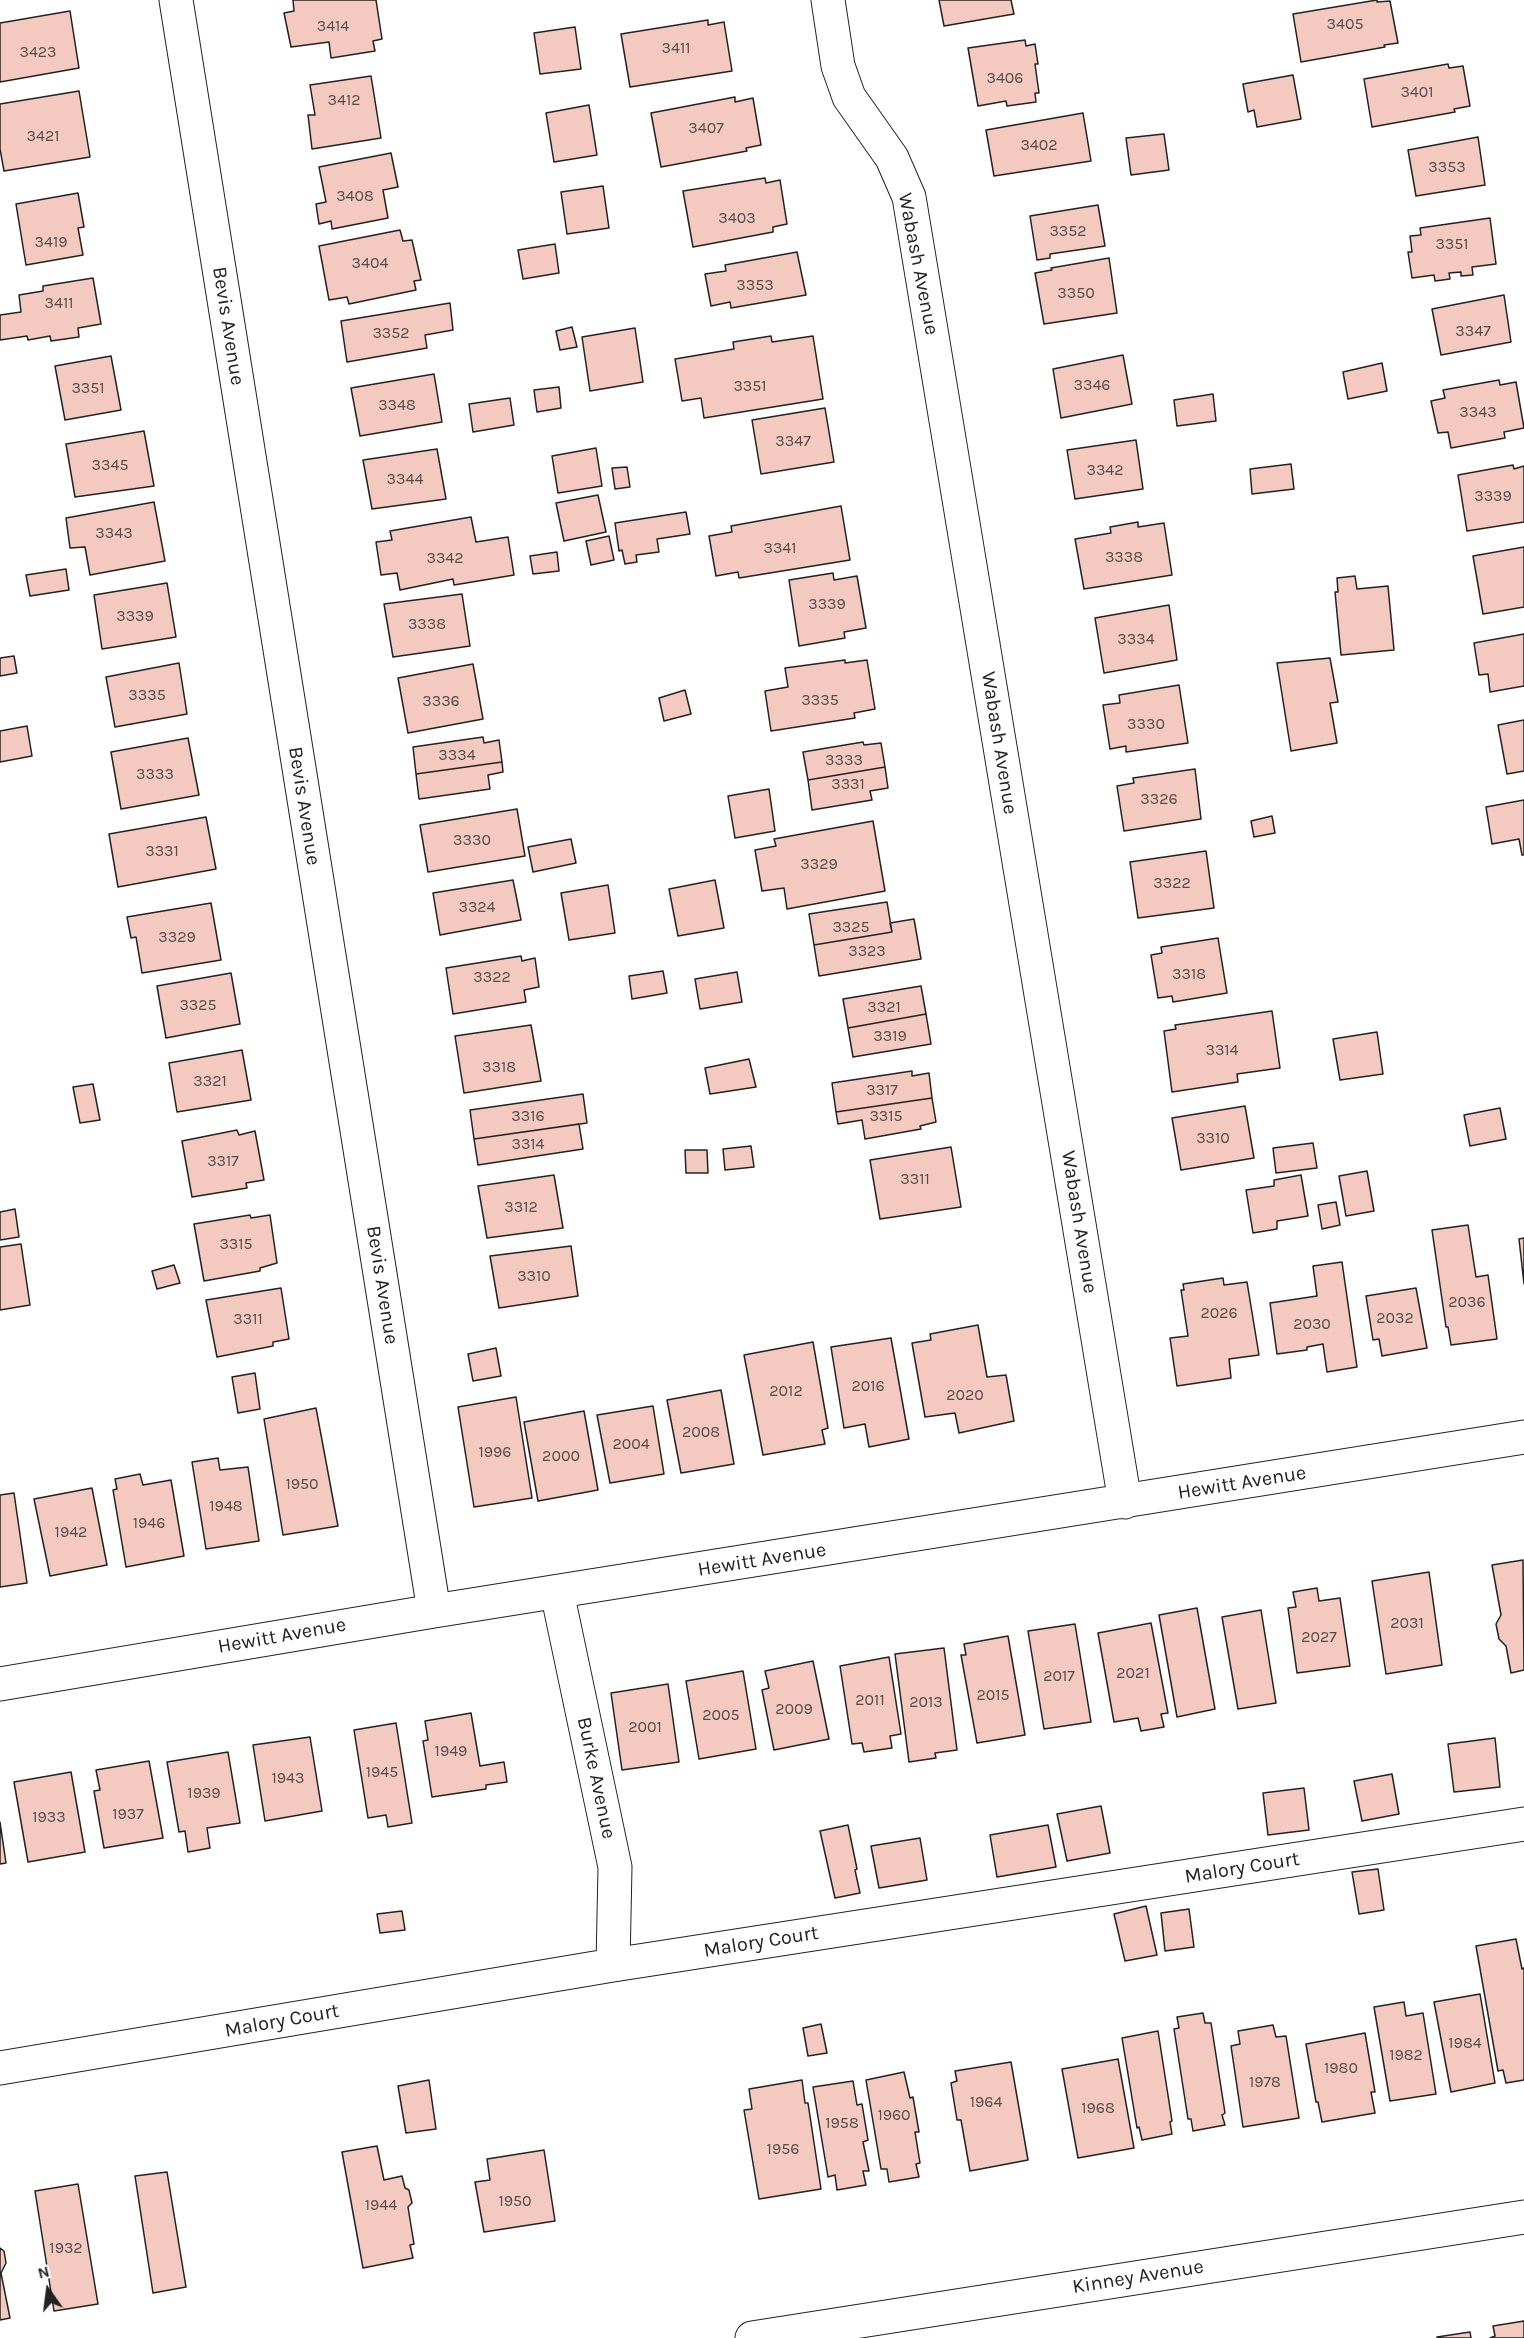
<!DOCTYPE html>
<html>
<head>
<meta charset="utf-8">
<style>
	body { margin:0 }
	#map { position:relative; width:1524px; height:2338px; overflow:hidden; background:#fff; font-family:Karla,sans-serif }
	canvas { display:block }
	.north { position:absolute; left:18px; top:2260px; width:60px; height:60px; -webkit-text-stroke:4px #fff; paint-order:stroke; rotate:346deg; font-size:16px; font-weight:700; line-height:24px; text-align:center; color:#222 }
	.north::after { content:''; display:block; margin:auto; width:21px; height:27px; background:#222; clip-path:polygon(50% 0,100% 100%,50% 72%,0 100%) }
</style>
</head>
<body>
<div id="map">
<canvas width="1524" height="2338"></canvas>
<div class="north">N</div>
</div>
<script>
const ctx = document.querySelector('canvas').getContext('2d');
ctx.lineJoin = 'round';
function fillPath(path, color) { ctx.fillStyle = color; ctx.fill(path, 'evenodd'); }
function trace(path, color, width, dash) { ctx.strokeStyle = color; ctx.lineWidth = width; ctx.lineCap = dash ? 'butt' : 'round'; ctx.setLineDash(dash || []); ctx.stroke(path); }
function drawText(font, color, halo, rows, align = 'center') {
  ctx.font = font + ' Karla,sans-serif'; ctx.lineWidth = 4.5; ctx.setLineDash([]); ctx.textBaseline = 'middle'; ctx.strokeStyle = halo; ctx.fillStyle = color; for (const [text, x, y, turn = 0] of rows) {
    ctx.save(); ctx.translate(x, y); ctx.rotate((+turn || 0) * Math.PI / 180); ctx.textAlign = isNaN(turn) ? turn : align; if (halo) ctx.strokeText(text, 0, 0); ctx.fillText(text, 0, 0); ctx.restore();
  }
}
const building = new Path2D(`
	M293,0H376L382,39L373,41L375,51L331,58L329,42L291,47L284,13L294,11Z
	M939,0H1011L1014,14L944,26Z
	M1377,0V2L1390,1L1398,43L1384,45L1385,47L1301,62L1293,14Z
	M70,11L79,68L0,82V23Z
	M708,20V25L724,22L732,71L630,87L621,34Z
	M575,27L581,69L540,74L534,33Z
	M1025,40L1026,46L1035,44L1038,64H1035L1039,93H1035L1036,102L1007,106L1006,101L978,106L968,48Z
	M1448,64L1449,68L1463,66L1470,106L1454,109L1455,112L1372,127L1364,79Z
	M1293,75L1301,119L1257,127L1254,110L1248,112L1243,84Z
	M371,76L381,138L312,149L308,115H315L310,85Z
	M79,91L90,157L4,171L0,149V104Z
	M735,97V102L753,98L761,145L746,148L747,151L661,167L651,113Z
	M589,105L597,155L554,162L546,113Z
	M1083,113L1091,161L994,176L986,130Z
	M1164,134L1169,170L1131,175L1126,138Z
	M1478,137L1485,185L1416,196L1408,150Z
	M391,153L398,187L383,190L388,218L332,229L331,221L319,224L316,204L326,202L319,167Z
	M765,178L766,183L780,180L787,224L773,227V232L693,247L683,191Z
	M603,186L609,228L567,234L561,192Z
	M78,193L84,227L78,228L83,255L26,265L16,204Z
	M1098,205L1105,246L1050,254V258L1037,260L1030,216Z
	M1490,218L1496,264L1472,267L1473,275L1461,276V272L1449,273L1450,279L1435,281L1434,275L1412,278L1408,252H1412L1410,236L1421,235L1420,228Z
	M400,230L403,241L412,240L421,280L414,281L416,290L349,304L347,297L329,300L319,246Z
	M555,244L559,273L523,279L518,250Z
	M797,252L806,295L731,308L730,302L711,306L705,274L726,271L725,265Z
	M1109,258L1117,313L1044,324L1035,273L1052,270L1051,268Z
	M93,278L101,324L78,328L79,337L51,341L50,336L28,340L27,336L0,340V315L21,312L19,295L43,291V286Z
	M1504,295L1511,342L1441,355L1432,309Z
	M450,303L453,330L425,335L427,348L347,362L341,321Z
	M572,327L577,347L560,350L556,331Z
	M635,328L643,382L590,391L582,337Z
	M771,336L772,342L813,336L823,399L704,418L701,398L682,401L675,359L734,349L733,342Z
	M1123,355L1132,404L1061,418L1053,369Z
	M111,356L121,410L65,420L55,366Z
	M1382,363L1387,391L1348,399L1343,372Z
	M434,374L442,422L360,436L351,388Z
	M1499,380L1500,385L1516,382L1524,428L1504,432L1505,438L1451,448L1448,432L1438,433L1431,401L1445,398L1443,390Z
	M559,387L561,408L537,412L534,390Z
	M1213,394L1216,421L1177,426L1174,400Z
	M510,398L514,425L473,432L469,404Z
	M825,408L834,462L761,474L752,420Z
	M144,431L154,486L75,497L66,444Z
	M1136,440L1143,489L1075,499L1067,450Z
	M596,448L602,486L558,493L552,456Z
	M437,449L446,499L372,509L363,460Z
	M1291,464L1294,489L1252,494L1250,469Z
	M1513,465L1514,469L1524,466V522L1467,531L1458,475Z
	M627,467L630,487L615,489L612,468Z
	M598,495L606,532L564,541L556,503Z
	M154,502L165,561L90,575L85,547L70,548L66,518Z
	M841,506L850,560L739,578L738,572L716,576L709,536L732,532L731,526Z
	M686,512L690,534L657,539L659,552L636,555L637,562L625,564L622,550L619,551L615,523Z
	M471,517L476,542L508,537L514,575L454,585L453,579L400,590L397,573L381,575L376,542L392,540L390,531Z
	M1138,522V527L1164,523L1172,575L1084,589L1075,539L1111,533L1110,527Z
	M609,536L614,560L591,565L586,541Z
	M1524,547V607L1483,614L1473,556Z
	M557,552L559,571L533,574L530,556Z
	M66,569L69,590L30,596L26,575Z
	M833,573L834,580L857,576L866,628L844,632L845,638L799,646L789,580Z
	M1355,576L1357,589L1388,586L1394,650L1341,655L1335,592H1338L1337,578Z
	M167,583L176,637L102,649L94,595Z
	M462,594L470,646L393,657L384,604Z
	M1169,605L1177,660L1104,673L1095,618Z
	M1524,634V686L1490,692L1488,674L1479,675L1474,643Z
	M14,656L17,673L0,676V658Z
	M1330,658L1338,702L1330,703L1337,743L1291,751L1277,663Z
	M845,660V663L867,660L875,709L854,713L855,718L771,731L765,691L788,687L785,668Z
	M179,663L187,714L115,727L106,677Z
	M473,664L483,719L408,733L398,678Z
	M1179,685L1188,743L1126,752V746L1110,749L1103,705L1120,703L1119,695Z
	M685,690L691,714L664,721L659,698Z
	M1524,720V771L1507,774L1498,725Z
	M27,726L32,756L0,762V731Z
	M483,737L484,743L499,740L502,762L416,774L413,747Z
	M188,738L199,795L121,809L111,752Z
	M863,742L864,745L881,743L885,767L808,780L803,752Z
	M502,762L503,772L488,775L490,789L419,799L416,774Z
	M885,767L888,788L870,791L872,800L812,810L808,780Z
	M1195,769L1201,819L1124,831L1117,786L1134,783L1133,778Z
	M769,789L775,831L735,838L728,796Z
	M1524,800V855H1522L1519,839L1492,844L1486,807Z
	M517,809L525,856L428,872L420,825Z
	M1272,816L1275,833L1254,837L1251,821Z
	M206,817L216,869L118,887L109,834Z
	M873,821L885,891L787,909L784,888L762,891L755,850L776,846L774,839Z
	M571,839L576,863L533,872L528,847Z
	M1206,851L1214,908L1138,918L1130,862Z
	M513,880L521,920L440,935L433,893Z
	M715,880L724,928L678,936L669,889Z
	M608,885L615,933L569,940L561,893Z
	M887,902L892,932L814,945L809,914Z
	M211,903L221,960L142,973L136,937L131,938L127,917Z
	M914,919L921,959L819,976L814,945L892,932L890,923Z
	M1218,938L1227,993L1173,1002L1172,996L1158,998L1151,955L1162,953L1161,947Z
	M521,956L522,961L535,958L539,987L524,990L526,1002L453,1014L446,968Z
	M663,971L667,993L632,999L629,976Z
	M737,972L742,1002L700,1009L695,979Z
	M231,973L240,1024L166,1038L157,986Z
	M921,986L926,1014L848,1028L843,999Z
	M1272,1011L1280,1068L1237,1074L1238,1082L1172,1092L1164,1031L1176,1029L1175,1025Z
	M926,1014L931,1044L853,1057L848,1028Z
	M531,1025L541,1081L464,1093L455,1036Z
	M1377,1032L1383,1074L1340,1080L1333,1039Z
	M242,1050L251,1100L177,1112L169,1063Z
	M749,1059L756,1087L710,1094L705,1068Z
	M912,1071V1076L929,1073L932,1098L836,1112L832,1083Z
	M93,1084L100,1120L80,1123L73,1087Z
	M583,1094L587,1123L474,1139L470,1110Z
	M932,1098L936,1122L920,1126L921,1129L865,1139L862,1120L838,1124L836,1112Z
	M1245,1106L1254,1158L1181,1170L1172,1118Z
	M1500,1108L1506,1139L1470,1146L1464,1115Z
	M579,1124L583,1149L478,1165L474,1139Z
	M237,1130L239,1135L255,1131L264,1180L246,1183L247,1188L192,1197L182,1141Z
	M1313,1143L1317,1168L1276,1173L1273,1148Z
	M751,1146L754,1167L725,1170L723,1149Z
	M951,1147L961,1207L880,1219L870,1160Z
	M685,1150H707L708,1173H686Z
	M1367,1171L1374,1211L1346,1216L1339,1176Z
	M554,1175L563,1228L487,1238L478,1186Z
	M1301,1175L1308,1216L1277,1221V1229L1253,1233L1246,1190L1274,1186V1180Z
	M1336,1202L1340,1225L1322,1229L1318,1205Z
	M15,1209L19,1237L0,1240V1212Z
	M250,1215L251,1218L270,1215L277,1263L260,1268V1271L204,1281L194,1224Z
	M1468,1225L1476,1277L1488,1275L1497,1339L1451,1345L1448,1327H1446L1432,1230Z
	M1524,1238V1284L1519,1239Z
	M21,1244L30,1305L0,1310V1247Z
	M571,1246L578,1296L499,1308L490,1256Z
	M1342,1262L1357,1367L1327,1372L1323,1344L1307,1347V1350L1277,1354L1270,1303L1317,1296L1313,1266Z
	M174,1265L180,1283L157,1289L152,1271Z
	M1223,1278L1224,1285L1247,1282L1259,1355L1229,1359L1231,1378L1177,1386L1170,1338L1188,1336L1181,1290H1184L1183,1284Z
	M281,1288L289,1339L273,1342V1346L217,1357L206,1300Z
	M1416,1288L1427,1348L1382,1356L1379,1339L1373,1340L1366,1296Z
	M978,1325L987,1377L1006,1375L1014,1421L959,1433L955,1413L925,1417L912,1343L931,1340L930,1334Z
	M891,1338L909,1439L869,1447L865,1424L844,1428L831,1347Z
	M813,1342L828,1428L822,1430L825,1444L763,1455L744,1355Z
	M496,1348L501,1376L473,1381L468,1354Z
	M255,1373L260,1409L238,1413L232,1377Z
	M721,1390L734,1464L681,1473L667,1400Z
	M516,1397L532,1498L474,1507L458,1407Z
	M653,1406L664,1474L610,1483L597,1415Z
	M316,1408L338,1526L283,1535L264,1419Z
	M584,1411L598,1490L538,1501L524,1422Z
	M218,1458L220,1470L248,1467L259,1541L206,1549L192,1462Z
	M140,1474L143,1485L171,1480L184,1556L126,1567L113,1490L117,1489L115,1479Z
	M92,1488L107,1565L50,1576L34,1499Z
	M14,1493L27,1583L0,1587V1495Z
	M1523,1560L1524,1670L1511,1673L1506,1646L1499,1639L1496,1624L1501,1615L1492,1565Z
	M1429,1572L1442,1665L1386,1674L1372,1581Z
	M1317,1588L1319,1601L1340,1598L1350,1666L1297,1673L1288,1608L1296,1607L1293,1592Z
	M1197,1608L1215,1709L1177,1717L1159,1615Z
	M1261,1610L1276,1703L1238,1709L1222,1617Z
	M1151,1623L1168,1713L1161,1714L1164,1727L1141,1731L1138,1718L1114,1722L1098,1633Z
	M1075,1624L1091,1722L1044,1729L1028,1631Z
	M1008,1636L1025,1735L977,1743L961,1655H966L964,1644Z
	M944,1648L957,1750L935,1753L936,1758L909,1762L895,1654Z
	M889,1657L901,1734L890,1736L892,1748L864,1752L862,1743L852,1744L840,1666Z
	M813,1661L829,1739L774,1750L762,1690L769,1688L765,1671Z
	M743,1671L756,1749L699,1759L686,1681Z
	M668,1684L679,1762L622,1770L611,1693Z
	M471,1713L480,1766L504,1762L507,1782L486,1785V1789L432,1797L423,1741L428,1740L425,1721Z
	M396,1723L412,1823L388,1827L386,1815L368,1818L354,1730Z
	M310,1737L322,1811L265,1821L253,1745Z
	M1495,1738L1500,1787L1454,1792L1448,1744Z
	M228,1752L240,1823L207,1828L210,1848L188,1852L185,1831L179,1832L167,1762Z
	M149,1761L163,1838L104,1848L94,1791L100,1790L96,1770Z
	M71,1772L85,1852L28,1862L14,1782Z
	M1392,1774L1399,1814L1362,1821L1354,1781Z
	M1304,1788L1309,1830L1268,1835L1263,1793Z
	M1101,1806L1110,1853L1067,1861L1057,1814Z
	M0,1822L6,1863L0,1864Z
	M848,1825L857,1869L855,1870L860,1893L835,1898L820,1831Z
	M1048,1825L1056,1867L997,1877L990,1835Z
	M920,1838L927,1880L879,1888L871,1846Z
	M1378,1869L1384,1910L1359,1914L1352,1872Z
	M1146,1906L1157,1955L1125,1961L1114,1914Z
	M1189,1909L1194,1947L1165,1951L1161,1913Z
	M402,1911L405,1930L380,1933L377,1914Z
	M1516,1939L1522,1969L1524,1968V2080L1506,2083L1503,2070L1498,2071L1476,1946Z
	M1480,1994L1495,2083L1451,2092L1434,2002Z
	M1404,2002L1406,2016L1423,2013L1436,2094L1390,2101L1374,2007Z
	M1203,2013L1205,2023H1211L1225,2113L1222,2115L1225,2125L1193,2131L1191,2119H1188L1174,2029L1179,2028L1177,2017Z
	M821,2024L827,2053L808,2056L803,2028Z
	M1273,2025L1276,2037L1286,2036L1299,2118L1243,2127L1231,2046L1240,2044L1238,2031Z
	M1158,2031L1172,2121L1170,2122L1172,2134L1142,2140L1139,2127L1137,2128L1122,2038Z
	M1365,2033L1375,2092H1371L1375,2113L1322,2122L1318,2102H1316L1306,2044Z
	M1118,2059L1134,2148L1078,2158L1062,2069Z
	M1011,2062L1028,2160L970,2171L961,2120H957L951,2083L957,2081L955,2071Z
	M904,2072L910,2098L913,2097L919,2132H915L920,2163L916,2164L919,2177L889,2182L887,2169H881L866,2080Z
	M429,2080L436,2129L406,2133L398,2086Z
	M802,2080L805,2103H808L821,2189L759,2199L744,2110L752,2109L749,2089Z
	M853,2081L857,2105L862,2104L868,2140L863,2142L869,2171H863L866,2185L837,2190L835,2175L828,2177L813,2087Z
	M377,2146L384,2180L402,2176L405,2188L409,2190L412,2203L408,2207L414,2244L410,2245L413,2258L363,2268L342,2152Z
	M544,2150L555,2221L484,2232L475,2182L490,2180L487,2159Z
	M167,2172L186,2287L153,2293L135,2176Z
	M78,2184L98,2304L54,2311L35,2191Z
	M0,2248L4,2251L6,2263L1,2273L10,2318L0,2320Z
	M1524,2321V2338H1490L1495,2336L1493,2326Z
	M1470,2332L1471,2338H1437V2337Z`);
fillPath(building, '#f3c9c0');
trace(building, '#222', 1.5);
const minor = new Path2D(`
	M176,0L434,1611
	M828,0L838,66L849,97L892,158L909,197L1125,1502
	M557,1592L615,1867L613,1965
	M0,1684L434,1611L1524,1437
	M0,2068L613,1965L1524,1824
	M752,2338L1524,2217`);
trace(minor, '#222', 35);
trace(minor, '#fff', 33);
drawText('16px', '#564c4a', null, [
	["3405",1345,24],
	["3414",333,26],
	["3411",676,48],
	["3423",38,52],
	["3406",1005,78],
	["3401",1417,92],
	["3412",344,100],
	["3407",706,128],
	["3421",43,136],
	["3402",1039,145],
	["3353",1447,167],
	["3408",355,196],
	["3403",737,218],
	["3352",1068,231],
	["3419",51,242],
	["3351",1452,244],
	["3404",370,263],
	["3353",755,285],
	["3350",1076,293],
	["3411",59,303],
	["3347",1473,331],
	["3352",391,333],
	["3346",1092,385],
	["3351",750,386],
	["3351",88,388],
	["3348",397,405],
	["3343",1478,412],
	["3347",793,441],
	["3345",110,465],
	["3342",1105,470],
	["3344",405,479],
	["3339",1493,496],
	["3343",114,533],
	["3341",780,548],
	["3338",1124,557],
	["3342",445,558],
	["3339",827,604],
	["3339",135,616],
	["3338",427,624],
	["3334",1136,639],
	["3335",147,695],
	["3335",820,700],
	["3336",441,701],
	["3330",1146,724],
	["3334",457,755],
	["3333",844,760],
	["3333",155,774],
	["3331",848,784],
	["3326",1159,799],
	["3330",472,840],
	["3331",162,851],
	["3329",819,864],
	["3322",1172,883],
	["3324",477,907],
	["3325",851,927],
	["3329",177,937],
	["3323",867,951],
	["3318",1189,974],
	["3322",492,977],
	["3325",198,1005],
	["3321",884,1007],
	["3319",890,1036],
	["3314",1222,1050],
	["3318",499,1067],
	["3321",210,1081],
	["3317",882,1090],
	["3316",528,1116],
	["3315",886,1116],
	["3310",1213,1138],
	["3314",528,1144],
	["3317",223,1161],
	["3311",915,1179],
	["3312",521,1207],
	["3315",236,1244],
	["3310",534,1276],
	["2036",1467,1302],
	["2026",1219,1313],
	["2032",1395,1318],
	["3311",248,1319],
	["2030",1312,1324],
	["2016",868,1386],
	["2012",786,1391],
	["2020",965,1395],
	["2008",701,1432],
	["2004",631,1444],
	["1996",495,1452],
	["2000",561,1456],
	["1950",302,1484],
	["1948",226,1506],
	["1946",149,1523],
	["1942",71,1532],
	["2031",1407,1623],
	["2027",1319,1637],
	["2021",1133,1673],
	["2017",1059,1676],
	["2015",993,1695],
	["2011",870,1700],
	["2013",926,1702],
	["2009",794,1709],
	["2005",721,1715],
	["2001",645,1727],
	["1949",451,1751],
	["1945",382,1772],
	["1943",288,1778],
	["1939",204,1793],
	["1937",128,1814],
	["1933",49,1817],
	["1984",1465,2043],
	["1982",1406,2055],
	["1980",1341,2068],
	["1978",1265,2082],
	["1964",986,2102],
	["1968",1098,2108],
	["1960",894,2115],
	["1958",842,2123],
	["1956",783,2149],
	["1950",515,2201],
	["1944",381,2205],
	["1932",66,2248]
]);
drawText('20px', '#222', '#fff', [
	["Wabash Avenue",918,264,79],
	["Bevis Avenue",228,326,81],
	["Wabash Avenue",999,743,81],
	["Bevis Avenue",304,806,81],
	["Wabash Avenue",1079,1222,81],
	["Bevis Avenue",382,1285,81],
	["Hewitt Avenue",1242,1483,-9],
	["Hewitt Avenue",762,1560,-9],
	["Hewitt Avenue",282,1636,-10],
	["Burke Avenue",596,1778,78],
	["Malory Court",1242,1868,-9],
	["Malory Court",761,1942,-9],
	["Malory Court",282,2021,-10],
	["Kinney Avenue",1138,2277,-9]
]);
</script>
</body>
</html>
